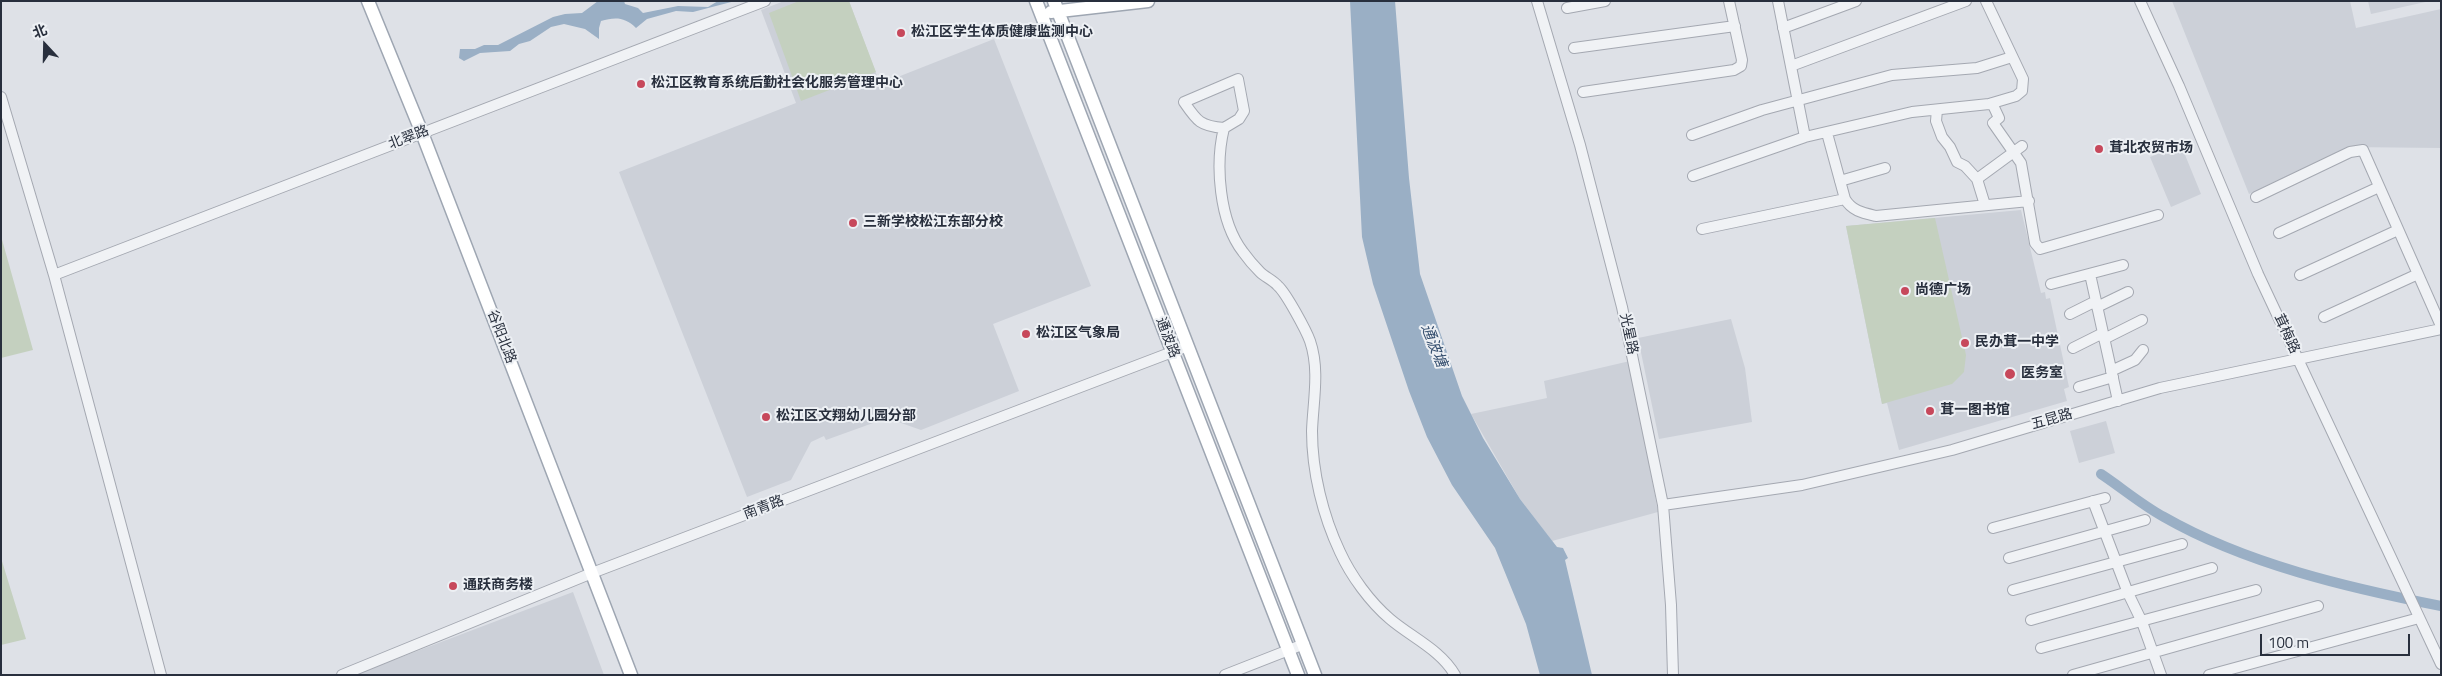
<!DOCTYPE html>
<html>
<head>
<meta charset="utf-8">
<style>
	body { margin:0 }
	#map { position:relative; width:2442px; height:676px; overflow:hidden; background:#dee1e7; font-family:"Titillium Web","Noto Sans SC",sans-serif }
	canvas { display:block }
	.frame { position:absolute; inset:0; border:2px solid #282f3d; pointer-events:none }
	.north { position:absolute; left:20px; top:20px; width:50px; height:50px; -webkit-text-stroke:4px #edf0f4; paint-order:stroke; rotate:339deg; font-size:14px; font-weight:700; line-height:20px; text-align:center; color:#282f3d }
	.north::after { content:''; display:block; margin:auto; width:18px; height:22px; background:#282f3d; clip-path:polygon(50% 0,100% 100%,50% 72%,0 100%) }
	.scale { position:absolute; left:2260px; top:634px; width:150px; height:22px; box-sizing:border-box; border:2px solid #282f3d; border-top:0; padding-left:6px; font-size:15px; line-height:18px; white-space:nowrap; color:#282f3d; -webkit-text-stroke:4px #edf0f4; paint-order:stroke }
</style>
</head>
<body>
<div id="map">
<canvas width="2442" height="676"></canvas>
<div class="frame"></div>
<div class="north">北</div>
<div class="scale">100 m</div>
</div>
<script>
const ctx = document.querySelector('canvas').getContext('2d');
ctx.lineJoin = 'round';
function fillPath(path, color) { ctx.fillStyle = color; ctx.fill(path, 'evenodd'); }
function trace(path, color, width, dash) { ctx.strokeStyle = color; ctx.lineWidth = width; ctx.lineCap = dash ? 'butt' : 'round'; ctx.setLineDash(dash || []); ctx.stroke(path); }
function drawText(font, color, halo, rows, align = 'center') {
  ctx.font = font + ' "Titillium Web","Noto Sans SC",sans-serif'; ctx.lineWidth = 4; ctx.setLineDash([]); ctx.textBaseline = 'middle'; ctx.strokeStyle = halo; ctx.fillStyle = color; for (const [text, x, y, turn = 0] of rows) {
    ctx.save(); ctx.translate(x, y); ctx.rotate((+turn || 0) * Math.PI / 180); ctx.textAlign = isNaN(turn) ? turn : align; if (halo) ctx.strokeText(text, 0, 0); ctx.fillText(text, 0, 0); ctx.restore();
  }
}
fillPath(new Path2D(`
	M784,1H849L880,84L994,39L1091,286L993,324L1019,391L921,430L887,418L826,440L824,436L811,442L791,480L747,497L619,172L796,103L761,10Z
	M2172,1H2350L2356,28L2441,9V148L2349,147L2249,194Z
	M2368,1H2430L2371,14Z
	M2181,145L2201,194L2171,207L2150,157Z
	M2021,210L2041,293L2045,292L2046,299L2050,298L2069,387L2064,389L2067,401L1899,450L1887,403L1882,404L1846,226Z
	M1731,319L1745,368L1752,422L1659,439L1638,338Z
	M1630,361L1658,512L1552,541L1520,499L1471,414L1547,398L1544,381Z
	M2106,421L2115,453L2079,463L2070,431Z
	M573,592L604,675H354Z`), '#ccd0d8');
fillPath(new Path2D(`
	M799,1H849L876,72L801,101L769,13Z
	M1935,218L1966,355L1964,372L1952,384L1882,404L1846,226Z
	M1,236L33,350L1,358Z
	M1,558L26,639L1,645Z`), '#c4d0bf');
fillPath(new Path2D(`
	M598,1H624L625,4L638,8L643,13L678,6L708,7L718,1H735L693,12L676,11L647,19L636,28C625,17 615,17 601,21L599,28V39L585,29L564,24L551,27L530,41L519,44L510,51L480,53L464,61L459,58L460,49H475L484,45H498L553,17L565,14L582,13Z
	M1350,1H1395L1409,178L1420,274L1462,396L1483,438L1520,499L1557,547L1563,548L1568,558L1565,560L1592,675H1540L1526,624L1495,548L1452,485L1427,437L1409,391L1373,284L1362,237Z`), '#9aafc5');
trace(new Path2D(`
	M2101,474C2122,488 2142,505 2164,517C2246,564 2349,588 2441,606`), '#9aafc5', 10);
const minor = new Path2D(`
	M1537,1L1580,145L1622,307L1663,505L1671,605L1673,675
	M1778,1L1805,137
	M2140,1L2179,86L2258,274L2441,664
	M1567,8L1605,1
	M1783,28L1856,1
	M1574,48L1735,26
	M1791,66L1966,1
	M1583,92L1734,70L1741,66L1742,60L1729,1
	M1,97L54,275L161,675
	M1992,103L1999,118L1993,123L2021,163L2035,243L2040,249L2158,215
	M1937,110L1936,121L1942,137L1950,147L1957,162L1965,166L1977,179L1985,205
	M1224,128C1200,126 1197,121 1184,102L1238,79L1244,111L1239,119L1224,128C1215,164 1219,221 1243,252C1248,259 1254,266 1260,272C1265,277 1273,280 1278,286C1286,293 1306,330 1310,341C1320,370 1313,402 1312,431C1312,472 1323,516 1340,552C1351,576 1370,602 1390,619C1411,637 1441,650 1455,675
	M1827,133L1845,199C1852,211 1863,213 1876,216L2029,201
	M1692,135L1762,110L1892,75L1977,68L2012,57
	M1693,176L1805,137L1912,112L1989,104L2016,96L2022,91L2023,79L1986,1
	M1977,179L2022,146
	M1840,181L1885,168
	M2256,197L2350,152L2363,150L2441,326
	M1702,229L1845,199
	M2279,233L2379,187
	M2090,274L2118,401
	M54,275L765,1
	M2300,275L2398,230
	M2051,284L2123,265
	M2097,307L2128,292
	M2070,314L2096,301
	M2324,317L2418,274
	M2104,339L2142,320
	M2073,348L2103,333
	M2111,371L2135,360L2143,350
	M2079,387L2113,377
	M2093,501L2128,593L2142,622L2161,675
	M1663,505L1802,485L1952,450L2160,388L2441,329
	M1993,528L2105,498
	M2009,558L2145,520
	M2013,590L2182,544
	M2031,620L2212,568
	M2041,648L2256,590
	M342,675L592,573L1188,346
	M1225,675L1304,644
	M2073,675L2318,606
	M2209,675L2419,618`);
const major = new Path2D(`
	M368,1L422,133L631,675
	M1036,1L1298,675
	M1054,1L1315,675
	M1051,12L1148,1`);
trace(minor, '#a4a8b1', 12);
trace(major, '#9ea6b2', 15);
trace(minor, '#f0f2f5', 10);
trace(major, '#fff', 12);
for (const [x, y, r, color] of [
	[901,33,5,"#c7485b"],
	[641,84,5,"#c7485b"],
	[2099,149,5,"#c7485b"],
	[853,223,5,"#c7485b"],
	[1905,291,5,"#c7485b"],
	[1026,334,5,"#c7485b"],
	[1965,343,5,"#c7485b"],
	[2010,374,6,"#c7485b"],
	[1930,411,5,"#c7485b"],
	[766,417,5,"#c7485b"],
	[453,586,5,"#c7485b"]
]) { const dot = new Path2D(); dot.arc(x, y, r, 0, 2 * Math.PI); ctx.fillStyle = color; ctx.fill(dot); trace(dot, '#edf0f4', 2); }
drawText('bold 14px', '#282f3d', '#edf0f4', [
	["松江区学生体质健康监测中心",911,33],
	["松江区教育系统后勤社会化服务管理中心",651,84],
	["茸北农贸市场",2109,149],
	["三新学校松江东部分校",863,223],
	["尚德广场",1915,291],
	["松江区气象局",1036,334],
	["民办茸一中学",1975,343],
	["医务室",2021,374],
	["茸一图书馆",1940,411],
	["松江区文翔幼儿园分部",776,417],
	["通跃商务楼",463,586]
], 'left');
drawText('14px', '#282f3d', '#edf0f4', [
	["北翠路",409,138,-21],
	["光星路",1628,334,78],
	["茸梅路",2286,334,65],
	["谷阳北路",501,337,69],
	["通波路",1167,338,69],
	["五昆路",2052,420,-16],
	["南青路",764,508,-21]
]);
drawText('italic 15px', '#344e6e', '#edf0f4', [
	["通波塘",1433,346,68]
]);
</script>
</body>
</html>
